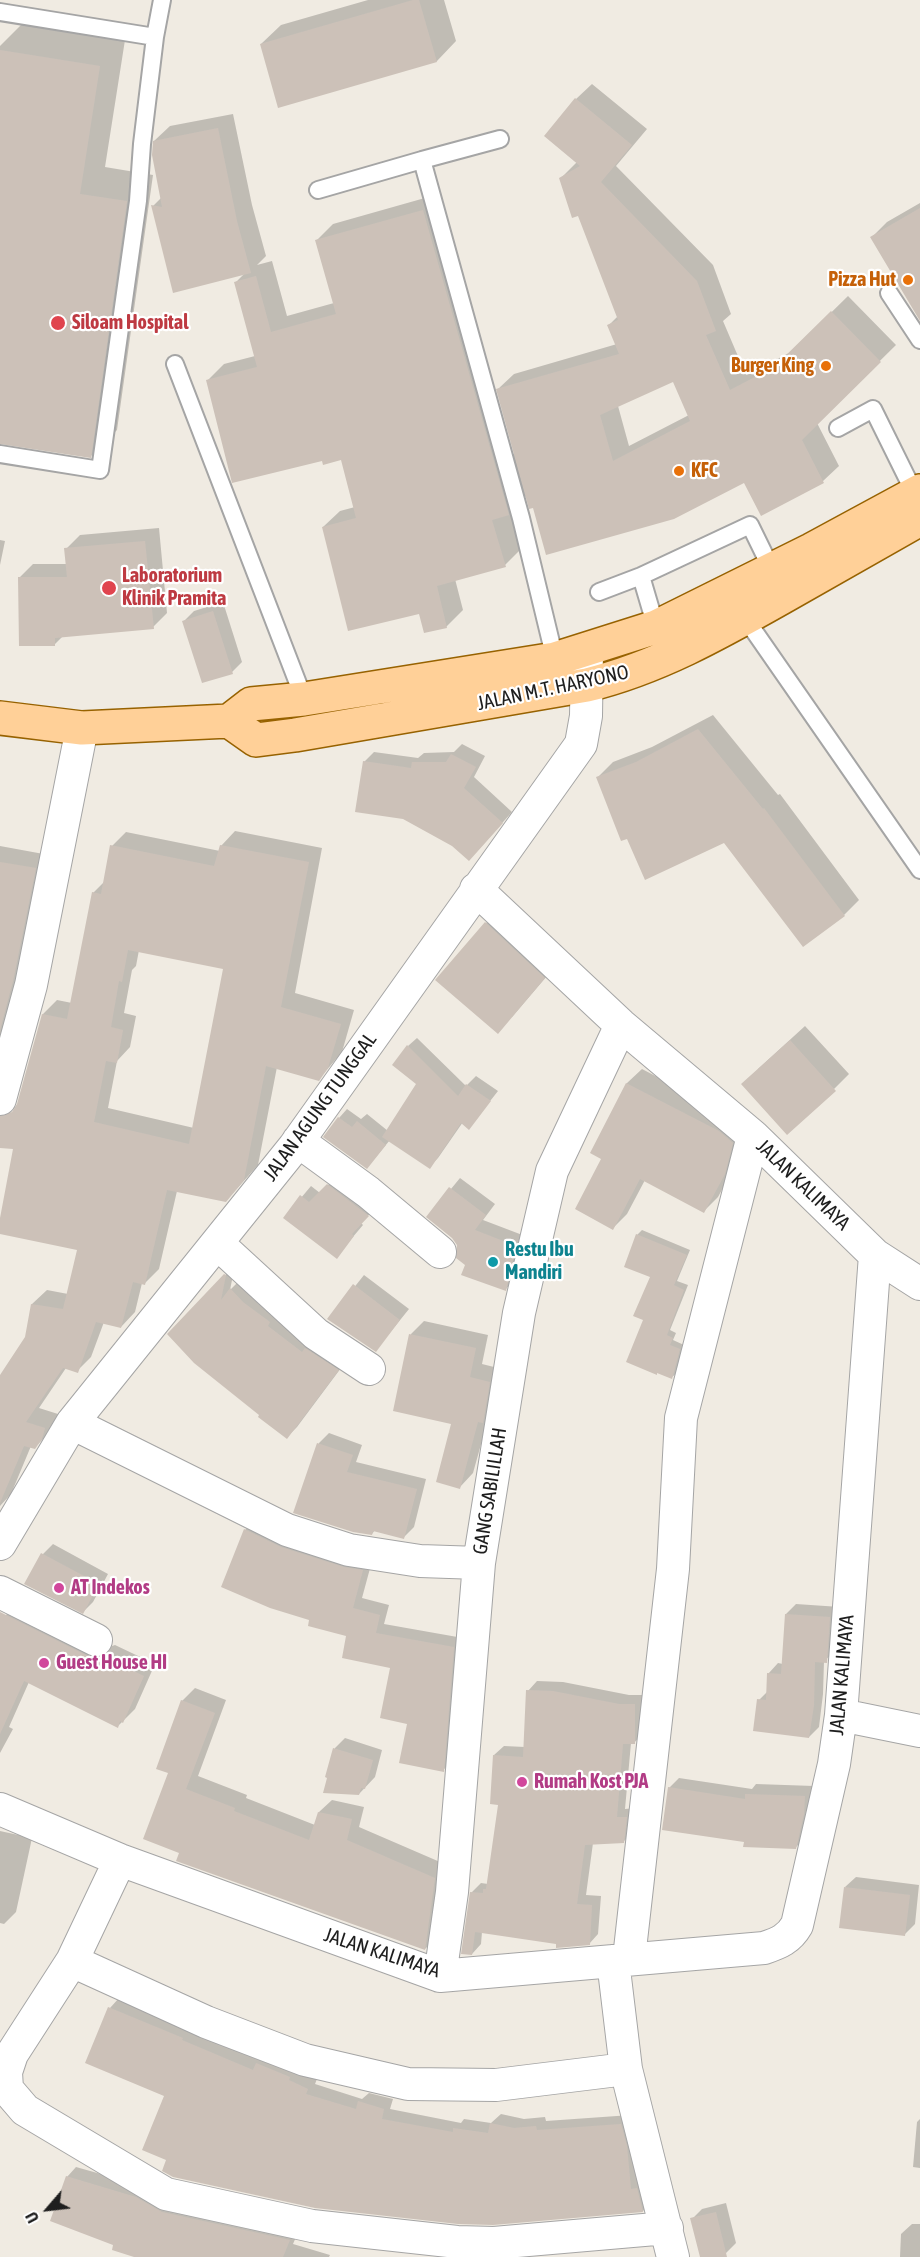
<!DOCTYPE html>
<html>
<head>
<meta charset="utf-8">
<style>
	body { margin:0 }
	#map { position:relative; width:920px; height:2257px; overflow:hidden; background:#f0ebe2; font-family:"Asap Condensed",sans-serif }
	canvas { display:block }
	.north { position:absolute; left:18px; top:2179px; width:60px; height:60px; -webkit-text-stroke:4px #fff; paint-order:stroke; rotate:242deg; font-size:16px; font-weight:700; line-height:24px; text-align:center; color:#1e1e1e }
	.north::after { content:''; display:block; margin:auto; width:21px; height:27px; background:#1e1e1e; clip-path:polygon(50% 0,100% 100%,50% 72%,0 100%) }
</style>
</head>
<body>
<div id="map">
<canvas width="920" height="2257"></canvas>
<div class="north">U</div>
</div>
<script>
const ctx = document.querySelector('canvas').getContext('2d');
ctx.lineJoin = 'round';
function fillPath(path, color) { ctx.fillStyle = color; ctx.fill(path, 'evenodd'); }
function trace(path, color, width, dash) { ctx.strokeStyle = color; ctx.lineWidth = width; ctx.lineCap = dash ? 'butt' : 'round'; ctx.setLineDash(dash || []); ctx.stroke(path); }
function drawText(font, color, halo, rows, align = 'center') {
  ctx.font = font + ' "Asap Condensed",sans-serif'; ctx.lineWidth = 4.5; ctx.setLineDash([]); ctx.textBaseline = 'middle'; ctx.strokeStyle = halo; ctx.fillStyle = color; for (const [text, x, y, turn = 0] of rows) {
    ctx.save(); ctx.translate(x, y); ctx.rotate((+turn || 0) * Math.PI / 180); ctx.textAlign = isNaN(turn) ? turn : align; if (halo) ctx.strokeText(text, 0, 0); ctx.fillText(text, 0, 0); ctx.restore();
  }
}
fillPath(new Path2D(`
	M368,0H444L456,41L437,61L279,106L261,44L281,25Z
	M23,23L125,40L105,167L153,175L117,430L91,456L0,442V46Z
	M592,84L647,129L616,166L713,265L731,314L723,321L746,375L791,352L848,296L896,345L817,423L839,466L823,481L762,514L745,481L534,506L527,495L510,512L521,549L505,565L455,579L463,610L446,627L421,612L323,527L340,511L355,507L342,458L323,459L208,380L224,364L255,356L235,283L245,273L153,206L162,197L154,141L170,126L233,114L252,205L266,256L257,265L272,261L287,316L334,303L316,241L333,224L439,194L513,454L516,453L498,389L514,374L617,344L609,325L618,316L579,214L561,178L577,162L576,99ZM673,380L689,415L629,446L618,406Z
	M920,203V317L872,237L887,222Z
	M159,528L167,613L153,627L64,635L55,644L19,578L33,564H67L66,549L80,535Z
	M0,540L5,541L0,565Z
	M223,602L242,662L232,672L184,621L194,611Z
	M713,715L778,795L780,794L859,900L844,915L725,841L598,777L613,762L652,747Z
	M462,744L485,756L474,777L512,812L479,849L364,762L374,752L418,758L424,753L454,752Z
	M235,831L322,848L295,993L354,1010L342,1052L319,1079L277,1067L258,1165L226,1201L177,1191L159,1269L145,1283H142L135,1312L121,1327L104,1322L91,1357L77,1371L66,1368L39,1408L58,1414L55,1423L49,1433L35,1447L31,1446L11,1494L0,1506V1377L27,1338L32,1304L47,1290L68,1294L78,1248L0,1233L43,1014L57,1000L72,1003L93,893L105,881L112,846L126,832L220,851L221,846ZM139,950L224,968L194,1128L108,1108L117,1061L130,1047L136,1016L124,1013L132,970L136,966Z
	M0,846L49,855L0,1064Z
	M501,908L559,962L512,1017L486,923Z
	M805,1026L849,1074L834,1089L758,1069Z
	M417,1038L466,1086L476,1076L498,1091L469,1128L463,1122L438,1158L429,1167L390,1140L375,1158L339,1118L347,1109L361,1119L367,1114L388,1131L419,1084L408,1046Z
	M642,1069L734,1117L739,1158L718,1197L704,1211L645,1180L627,1214L613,1228L603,1159L592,1152L627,1083Z
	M338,1175L378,1205L361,1223L363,1225L336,1257L285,1217L311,1186L320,1193Z
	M460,1178L495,1204L483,1220L525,1236L515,1279L505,1290L467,1264L453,1237L428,1217Z
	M642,1230L690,1250L677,1281L688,1285L670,1330L676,1333L673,1340L684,1345L677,1373L672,1377L645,1319L652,1276L637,1235Z
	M235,1265L230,1290L241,1279L347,1360L297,1427L287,1437L169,1334Z
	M364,1275L409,1309L376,1350L329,1319Z
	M424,1321L488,1335L482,1364L502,1369L473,1473L460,1487L453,1423L395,1410L411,1334Z
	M329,1433L362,1445L356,1462L426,1479L414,1527L404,1537L375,1530L372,1534L295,1512L319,1443Z
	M255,1520L372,1561L362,1598L389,1605L384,1624L463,1638L453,1761L443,1770L409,1723L391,1667L348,1635L311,1619L223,1587L245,1530Z
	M53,1544L108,1574L93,1602L83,1612L26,1583L43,1554Z
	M18,1603L109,1647L115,1645L155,1664L135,1709L118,1726L29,1682L9,1727L13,1729L0,1753V1629L6,1615Z
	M796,1604L840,1607L836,1651L824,1661L823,1694L819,1727L809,1737L759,1700L768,1691V1674L778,1663L783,1664L786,1614Z
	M537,1681L563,1682L629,1695H644L643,1733L634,1743H631L625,1809L636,1808L633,1832L623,1842L593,1843L586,1895L601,1896L598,1934L589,1944L557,1943L482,1932L481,1944L472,1954L471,1893L481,1883L488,1884L500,1804L494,1755L504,1746L525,1747L528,1691Z
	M195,1688L226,1700L198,1776L247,1795L246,1798L315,1825L319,1812L332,1800L364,1807L359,1827L447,1865L438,1936L425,1949L181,1852L170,1772L182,1701Z
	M345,1738L382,1750L375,1777L359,1794L327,1776L335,1748Z
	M679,1778L752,1789L756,1784L814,1786L806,1837L795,1848L745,1841L669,1788Z
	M0,1831L32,1838L16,1912L4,1924L0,1923Z
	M856,1877L919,1885L915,1924L904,1935L845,1887Z
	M119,1998L261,2060L267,2054L317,2079L315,2084L362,2099L369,2093L393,2099L390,2109L461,2123L464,2119L491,2123L501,2114L524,2119L545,2117L546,2121L631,2115L652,2201L643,2211L168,2160L166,2095L110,2008Z
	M920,2119V2168L913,2167L917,2122Z
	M76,2167L299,2230L293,2244L330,2255L329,2257H139L115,2244L67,2177Z
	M726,2203L736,2243L726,2253L702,2257L692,2219L702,2209Z
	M912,2224H920V2257H900L901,2234Z`), '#0003');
fillPath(new Path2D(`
	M413,0H419L437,62L278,108L260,44Z
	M0,50L100,66L80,194L127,201L91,458L0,444Z
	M575,98L632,145L601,182L697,281L716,331L706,335L730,390L774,367L831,311L881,362L802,440L824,483L761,516L744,483L674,519L546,555L533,508L529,509L496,389L619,354L607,325L618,320L578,216L572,218L559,178L580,166L544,136ZM673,382L690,421L613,461L600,415Z
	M218,128L237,221L251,273L173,293L151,205L162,207L152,155L153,141Z
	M920,208V321L870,237Z
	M423,210L509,515L492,520L506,567L437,586L447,628L424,633L419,614L348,631L322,527L356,518L341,460L323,465L322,461L232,483L206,380L257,367L234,282L256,276L271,332L336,314L315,240Z
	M145,541L154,629L55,638V646H19L18,577H67L64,548Z
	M213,611L233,674L202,683L182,621Z
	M698,729L763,809L764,808L845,916L803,947L724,843L645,880L627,839L621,841L596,777L636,762Z
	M451,754L476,767L464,788L503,823L469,861L452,846L403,819L355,812L363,761L411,768L412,762H446Z
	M110,845L214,866L220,845L309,862L281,1007L341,1024L328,1068L319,1081L266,1066L244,1180L226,1202L167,1190L145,1285L133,1282L121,1328L96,1322L78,1373L63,1368L26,1422L45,1428L42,1439L35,1449L24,1446L0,1503V1375L25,1337L31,1304L63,1309L77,1250L0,1234V1218L13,1149L0,1148V1116L12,1112L17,1104L42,1014L67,1019L92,892L101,894ZM128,950L223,969L189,1144L94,1122L106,1061L117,1063L123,1030L111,1027L119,981L122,982Z
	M0,862L36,868L13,981L0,1030Z
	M485,922L545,978L498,1034L435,980Z
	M790,1040L836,1091L787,1135L741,1084Z
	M407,1045L458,1096L466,1084L491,1101L469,1130L461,1123L430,1169L382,1137L416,1084L392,1065Z
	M626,1083L719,1131L733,1143L725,1174L704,1213L640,1179L613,1230L575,1209L601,1159L590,1153Z
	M338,1117L352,1127L357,1121L386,1145L367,1169L323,1137Z
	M327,1184L369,1216L352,1234L354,1236L337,1259L283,1218L300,1195L309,1202Z
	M449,1187L486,1215L475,1230L516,1246L506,1291L461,1275L465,1265L456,1258L457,1245L452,1238L426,1217Z
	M636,1234L687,1255L674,1285L684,1290L667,1335L673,1338L670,1345L680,1349L672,1379L657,1373V1375L626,1362L643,1320L633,1316L650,1277L624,1267Z
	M224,1274L226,1275L221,1300L230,1288L243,1302L270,1322L268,1326L302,1352L305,1348L339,1370L287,1439L258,1417L259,1415L194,1363L167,1334Z
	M353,1284L400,1320L376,1352L327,1319Z
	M409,1334L476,1348L470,1377L490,1382L483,1423L478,1422L460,1489L436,1482L451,1424L393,1411Z
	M317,1443L353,1455L347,1472L417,1489L404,1539L373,1531L372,1535L353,1532L293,1513Z
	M244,1529L281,1547L344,1567L363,1570L353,1608L380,1615L376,1633L454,1647L444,1772L399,1763L407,1724L380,1718L390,1668L342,1658L346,1636L308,1626L309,1620L270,1608L221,1587Z
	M41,1553L99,1584L83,1614L24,1584Z
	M0,1612L88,1656L96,1658L102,1656L144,1676L123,1723L120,1721L118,1728L24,1681L0,1734Z
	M785,1614L830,1617L827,1663L815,1662L814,1705L809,1738L753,1731L757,1699L766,1700L767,1673L781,1674Z
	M526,1690L553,1691L619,1704H635V1744H623L617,1817H627L624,1843L585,1845L577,1904L592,1905L590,1945L556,1948V1944L475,1932L472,1955L461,1954L470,1892L483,1893V1889H486L498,1805L490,1804L493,1755L523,1757Z
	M181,1700L215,1713L186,1789L235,1808L234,1811L309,1840L318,1812L352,1819L347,1840L435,1878L425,1950L176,1861L179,1853L143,1839L168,1773L156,1769Z
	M333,1748L373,1760L365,1789L361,1788L359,1795L323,1793L327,1778L325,1777Z
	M668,1787L745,1799V1794L805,1796L804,1814L796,1849L743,1847L744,1842L662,1830Z
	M844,1887L910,1895L905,1936L839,1928Z
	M108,2007L183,2038L182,2040L253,2070L256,2063L290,2077L289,2080L308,2089L306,2094L356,2109L358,2101L384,2109L382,2119L453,2132V2128L488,2133L490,2123L514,2128L536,2126L537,2130L621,2124L627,2146L631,2189L637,2188L643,2212L493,2225L458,2224L315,2208L173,2177L162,2171L166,2160L142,2150L164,2096L85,2063Z
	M66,2176L136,2197L162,2212L290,2240L283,2257H134L112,2250L113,2245L50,2221Z
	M716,2212L727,2257H700L690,2218Z`), '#ccc1b8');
const lane = new Path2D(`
	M0,12L155,37
	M422,160L500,139
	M318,190L422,160L521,518L555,659
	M889,293L920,340
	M175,364L304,699
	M838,428L873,409L915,494
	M0,454L100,470L138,201L142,144L155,37L162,0
	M641,576L656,627
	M599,592L641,576L750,525L772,570
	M745,618L920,870`);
const street = new Path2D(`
	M476,889L621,1025L753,1136L875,1255L920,1284
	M0,1099L31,985L82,728
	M298,1141L368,1192L440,1252
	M217,1243L316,1334L369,1369
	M72,1423L287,1530L349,1550L420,1561L479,1563
	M0,1544L72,1423L294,1147L581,744L586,716L587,649
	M0,1592L96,1640
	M841,1715L920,1731
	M0,1809L120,1860L440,1976L764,1948C779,1943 789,1939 797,1925L834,1764L841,1715L875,1255
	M120,1860L72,1961L12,2054L6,2072L7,2089L25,2110L166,2194L312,2226L457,2242L494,2243L667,2228
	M629,1958L673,1569L681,1418L753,1136
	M72,1961L206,2022L305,2060L408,2084L496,2085L626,2069
	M613,1961L626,2069L673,2257
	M440,1976L452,1892L479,1563L519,1313L552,1171L621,1025`);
const primary = new Path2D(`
	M0,718L82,728L229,721L251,704L304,699L555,659L656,627L811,550L920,491
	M229,721L256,740L295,735L587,685C657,668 719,633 781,598C828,571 874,545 920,519`);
trace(lane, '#a5a5a5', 20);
trace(street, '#a5a5a5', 34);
trace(primary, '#976200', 36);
trace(lane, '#fff', 16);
trace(street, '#fff', 32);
trace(primary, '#ffd098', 33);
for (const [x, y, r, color] of [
	[908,280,6,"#e8710a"],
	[58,323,8,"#e0444e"],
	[826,366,6,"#e8710a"],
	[679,471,6,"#e8710a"],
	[109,588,8,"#e0444e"],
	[493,1262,6,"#0f9aa8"],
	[59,1588,6,"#d1479c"],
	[44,1663,6,"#d1479c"],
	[522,1782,6,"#d1479c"]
]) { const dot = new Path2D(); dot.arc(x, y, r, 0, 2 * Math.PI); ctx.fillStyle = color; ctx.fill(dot); trace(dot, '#fff', 2); }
drawText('bold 20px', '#c56008', '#fff', [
	["Pizza Hut",896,280],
	["Burger King",814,366],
	["KFC",691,471,"left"]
], 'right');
drawText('bold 20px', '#be3a42', '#fff', [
	["Siloam Hospital",72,323],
	["Laboratorium",122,576],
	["Klinik Pramita",122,599]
], 'left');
drawText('20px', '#1e1e1e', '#fff', [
	["JALAN M.T. HARYONO",553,688,-12],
	["JALAN AGUNG TUNGGAL",320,1107,-54],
	["JALAN KALIMAYA",803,1185,44],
	["GANG SABILILLAH",490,1491,-81],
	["JALAN KALIMAYA",842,1675,-85],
	["JALAN KALIMAYA",382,1953,18]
]);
drawText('bold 20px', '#0d838f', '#fff', [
	["Restu Ibu",505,1250],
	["Mandiri",505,1273]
], 'left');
drawText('bold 20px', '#b23c85', '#fff', [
	["AT Indekos",71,1588],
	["Guest House HI",56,1663],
	["Rumah Kost PJA",534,1782]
], 'left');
</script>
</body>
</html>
